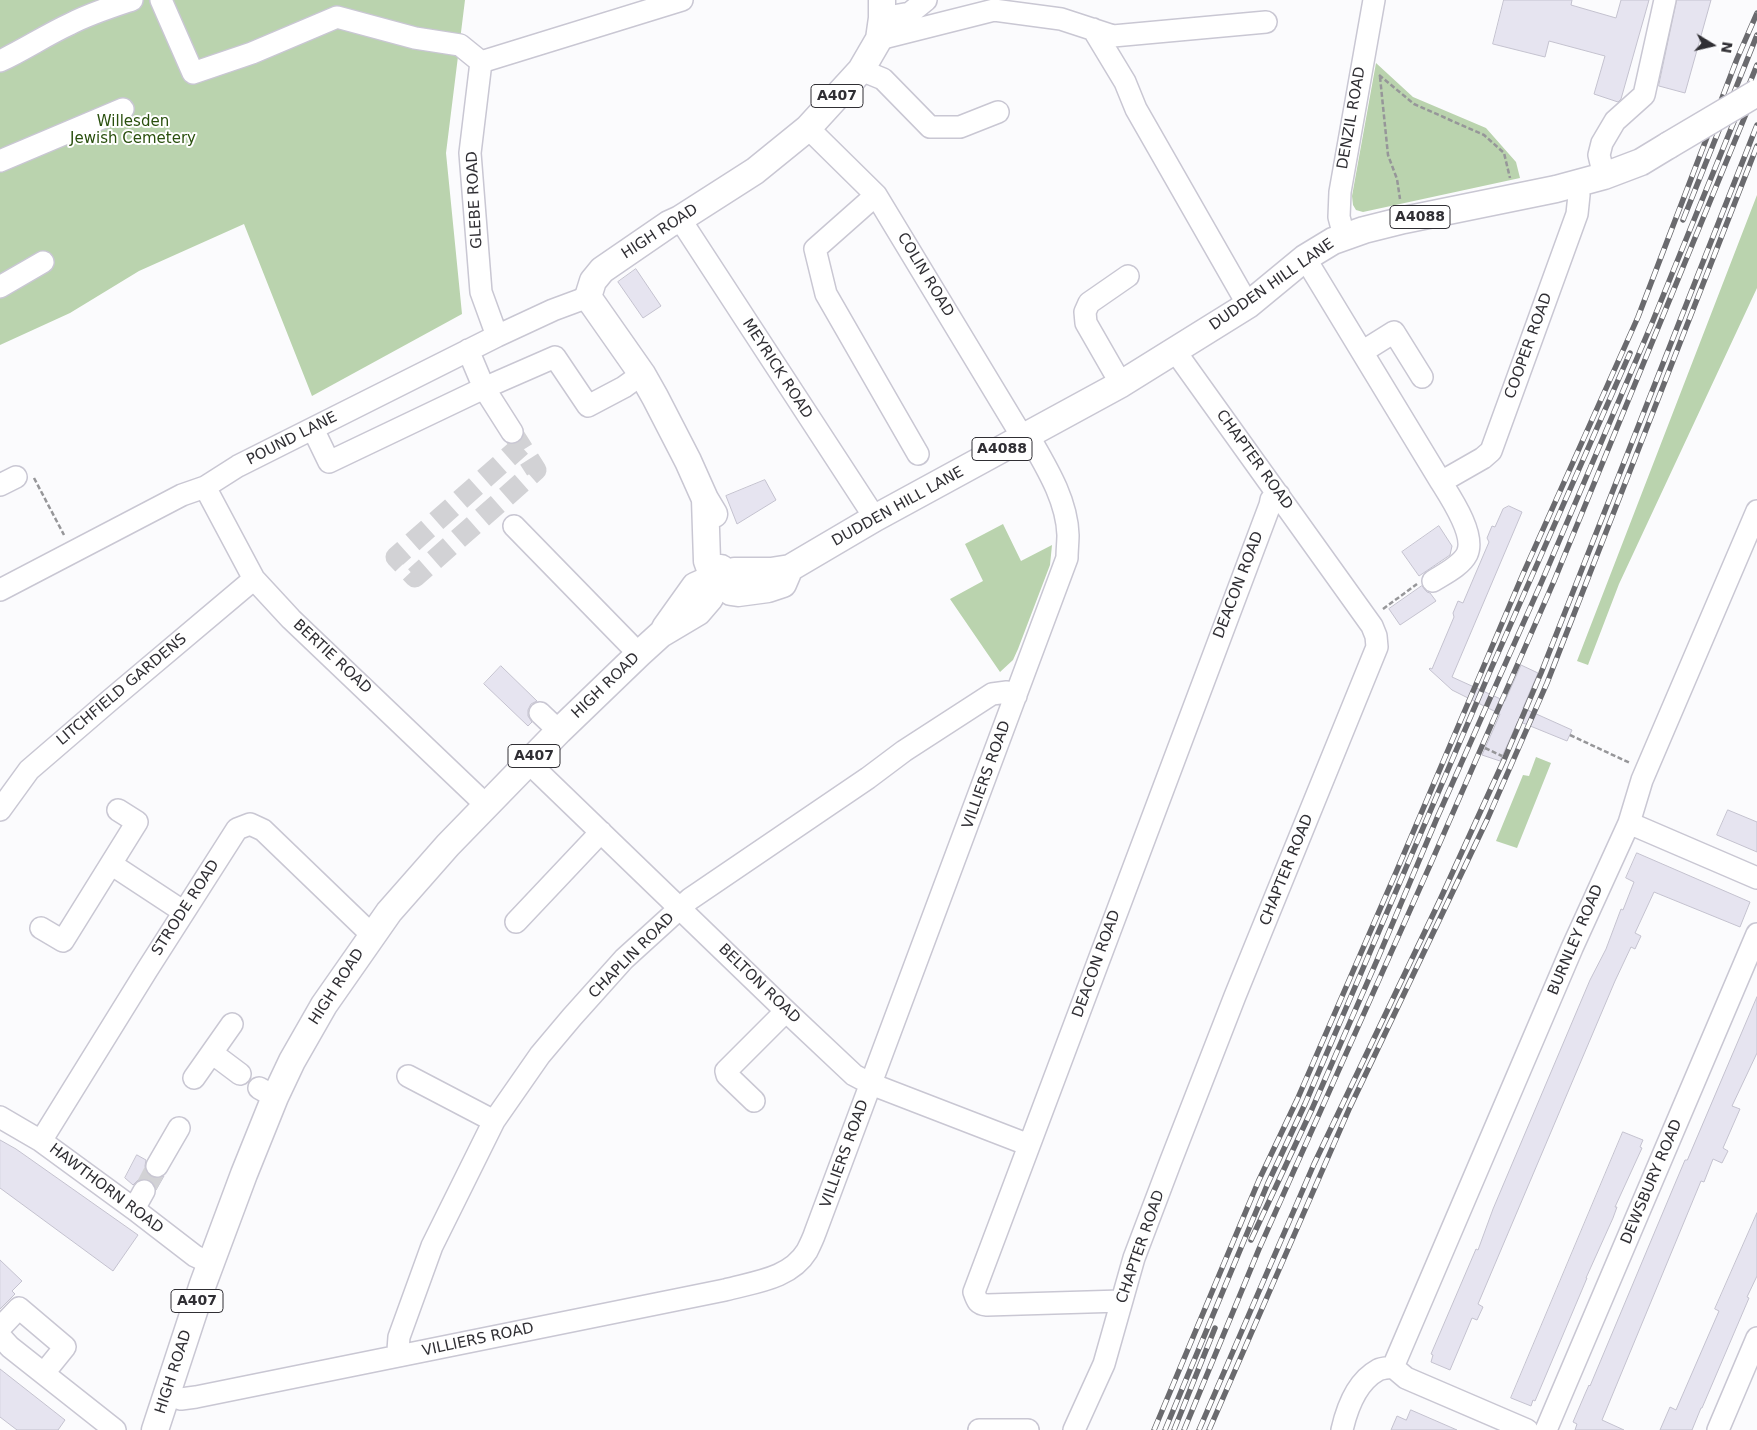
<!DOCTYPE html>
<html>
<head>
<meta charset="utf-8">
<style>
	body { margin:0 }
	#map { position:relative; width:1757px; height:1430px; overflow:hidden; background:#fbfbfd; font-family:"DejaVu Sans",sans-serif }
	canvas { display:block }
	.north { position:absolute; left:1687px; top:20px; width:50px; height:50px; -webkit-text-stroke:4px #fff; paint-order:stroke; rotate:99deg; font-size:14px; font-weight:700; line-height:20px; text-align:center; color:#302f34 }
	.north::after { content:''; display:block; margin:auto; width:18px; height:22px; background:#302f34; clip-path:polygon(50% 0,100% 100%,50% 72%,0 100%) }
</style>
</head>
<body>
<div id="map">
<canvas width="1757" height="1430"></canvas>
<div class="north">N</div>
</div>
<script>
const ctx = document.querySelector('canvas').getContext('2d');
ctx.lineJoin = 'round';
function fillPath(path, color) { ctx.fillStyle = color; ctx.fill(path, 'evenodd'); }
function trace(path, color, width, dash) { ctx.strokeStyle = color; ctx.lineWidth = width; ctx.lineCap = dash ? 'butt' : 'round'; ctx.setLineDash(dash || []); ctx.stroke(path); }
function drawText(font, color, halo, rows, align = 'center') {
  ctx.font = font + ' "DejaVu Sans",sans-serif'; ctx.lineWidth = 4; ctx.setLineDash([]); ctx.textBaseline = 'middle'; ctx.strokeStyle = halo; ctx.fillStyle = color; for (const [text, x, y, turn = 0] of rows) {
    ctx.save(); ctx.translate(x, y); ctx.rotate((+turn || 0) * Math.PI / 180); ctx.textAlign = isNaN(turn) ? turn : align; if (halo) ctx.strokeText(text, 0, 0); ctx.fillText(text, 0, 0); ctx.restore();
  }
}
fillPath(new Path2D(`
	M0,0H465L446,153L462,314L312,396L244,224L139,271L70,313L0,345Z
	M1376,63L1413,97L1486,128L1516,162L1520,178L1363,212L1356,210L1353,205L1352,196Z
	M1757,195V288L1619,584L1588,665L1577,661Z
	M1003,524L1021,561L1052,545L1050,565L1018,649L1013,660L1000,672L950,599L983,581L965,544Z
	M1536,757L1551,763L1517,848L1496,841L1523,775L1529,776Z`), '#bad3ae');
const building = new Path2D(`
	M1504,0H1572L1571,5L1616,18L1621,0H1649L1621,99L1618,102L1594,94L1605,56L1549,41L1545,57L1493,44Z
	M1677,0H1711L1685,93L1659,86Z
	M636,269L661,306L643,318L618,282Z
	M765,480L776,500L737,524L726,496Z
	M1509,506L1522,512L1452,677L1505,701L1521,665L1538,673L1523,708L1572,730L1567,741L1518,721L1500,761L1482,755L1500,714L1452,690L1429,669L1430,668L1432,669L1454,617L1453,613L1458,601L1463,603L1489,542L1487,538L1492,526L1495,527L1503,509Z
	M1439,526L1452,546L1450,555L1419,576L1402,552Z
	M1422,586L1427,592L1430,593L1436,601L1400,625L1389,609Z
	M501,666L537,701L531,704L528,710V716L532,722L528,726L484,684Z
	M1728,810L1757,822V852L1717,835Z
	M1637,853L1750,902L1740,927L1654,892L1635,933L1641,936L1635,949L1631,947L1615,981L1478,1304L1483,1307L1477,1320L1472,1318L1450,1370L1431,1362L1433,1355L1431,1354L1476,1249L1478,1250L1493,1209L1590,980L1606,949L1621,909L1623,910L1634,882L1626,878Z
	M1757,997V1053L1732,1106L1740,1109L1723,1148L1728,1151L1722,1163L1713,1159L1704,1182L1701,1181L1602,1420L1624,1430H1575L1577,1424L1573,1422L1585,1394L1589,1385L1590,1386L1674,1186L1685,1160H1687Z
	M1623,1132L1643,1140L1640,1147L1642,1148L1615,1207H1617L1613,1218L1586,1278H1587L1535,1401L1533,1400L1531,1406L1511,1398Z
	M0,1140L16,1149L138,1235L113,1271L0,1188Z
	M137,1155L146,1160L145,1166L146,1172L150,1177L157,1178L164,1176L156,1190L154,1184L150,1180L143,1179L138,1180L133,1185L125,1178Z
	M1757,1213V1276L1747,1297L1749,1298L1702,1408H1701L1692,1430H1660L1670,1407L1676,1410L1719,1311L1715,1309Z
	M0,1260L22,1281L12,1291L15,1294L0,1309Z
	M0,1369L65,1420L58,1430H17L0,1417Z
	M1411,1410L1457,1430H1391L1397,1416L1406,1420Z`);
fillPath(building, '#e6e4f0');
trace(building, '#c4c2cf', 1);
trace(new Path2D(`
	M512,432L536,470L415,577L396,557L521,446
	M144,1191L157,1166`), '#d2d2d5', 21, [21, 11]);
const minor = new Path2D(`
	M161,0L193,73L252,53L337,17L415,38L460,45L481,62
	M882,18L910,13L926,0
	M1093,29L1125,82L1136,109L1248,305
	M879,39L994,10L1061,19L1113,36L1266,22
	M0,61C24,50 46,35 70,24C89,14 111,7 132,0
	M481,62L470,153L481,292L497,336
	M481,62L682,0
	M861,70L883,79L930,127H960L998,112
	M808,128L876,195L1023,438
	M0,161L123,109
	M1604,176L1599,155L1602,143L1615,121L1644,95L1665,0
	M876,195L815,249L826,294L918,454
	M680,219L875,518
	M1344,236L1339,217L1340,192L1374,0
	M1305,258L1441,482L1483,458L1491,451L1577,214L1579,195L1576,183
	M0,287L43,262
	M468,350L484,388L555,357L588,406L624,387L642,374
	M1362,352L1394,332L1422,377
	M1121,384L1086,323L1085,312L1089,303L1128,276
	M313,429L329,462L484,388L512,432
	M0,485L16,477
	M205,487L254,579L291,619L486,805
	M514,526L639,654
	M1433,581C1444,574 1461,566 1467,554C1476,535 1451,498 1441,482
	M0,590L182,495L205,487L238,466L497,336L553,310L588,297
	M540,713L559,731
	M528,762L786,1011L854,1075L871,1084L1029,1145
	M0,810L29,770L108,702L254,579
	M1629,823L1757,878
	M111,864L184,912
	M516,922L601,832
	M41,928L63,941L137,822L118,810
	M212,1053L240,1074
	M408,1076L494,1121
	M194,1078L232,1024
	M259,1088L275,1097
	M754,1101L727,1075L726,1071L786,1011
	M0,1117L41,1141L134,1209L195,1256L210,1263
	M41,1141L147,970L237,829L250,824L263,830L372,935
	M157,1166L179,1128
	M134,1209L144,1191
	M1121,1301L987,1305C978,1304 977,1301 974,1292L1270,505L1271,500L1279,495
	M0,1328L19,1308L65,1347L44,1373
	M0,1336L10,1347L115,1430
	M399,1356L398,1350L399,1337L432,1246L494,1121L540,1055L572,1017L624,959L690,899L868,778L904,751L992,694L1007,692L1016,696
	M1393,1367L1572,948L1629,823L1642,780L1757,511
	M1393,1367L1406,1378L1527,1430
	M166,1394L181,1399L196,1397L725,1290C754,1282 790,1279 807,1251C810,1245 813,1239 815,1233L1067,558C1067,550 1068,542 1068,535C1067,499 1045,465 1028,435
	M979,1430H1028
	M1074,1430L1104,1364L1134,1258L1170,1163L1235,996L1377,647L1376,636L1372,626L1175,351
	M1342,1430C1347,1408 1356,1382 1378,1370C1382,1368 1388,1368 1393,1367
	M1546,1430L1757,934
	M1718,1430L1757,1338`);
const major = new Path2D(`
	M714,514L705,499L688,461L655,397L642,374L588,297L593,281L602,270L669,224L680,219L755,171L808,128L861,70L879,39L882,18V0
	M713,578L734,571H771L790,568L875,518L1121,384L1248,305L1305,258L1333,241L1364,230L1404,220L1556,189L1604,176L1641,162L1669,145
	M713,578L731,592L738,593L768,589L783,584L789,570
	M665,628L695,586L713,578L721,568
	M155,1430L203,1284L244,1174L275,1097L292,1061L324,1005L389,912L448,845L559,731L639,654L661,634L698,612L710,598L713,578L707,561L705,499`);
trace(minor, '#c9c7d3', 24);
trace(major, '#c9c7d3', 29);
trace(new Path2D(`
	M1379,75L1414,104L1484,135L1504,153L1510,178
	M1380,77L1388,155L1397,179L1400,199
	M34,478L64,535
	M1383,609L1417,584
	M1570,735L1630,763
	M1485,748L1502,756`), '#969699', 2.5, [5, 2.5]);
trace(minor, '#fff', 21);
trace(major, '#fff', 26);
const rail = new Path2D(`
	M1683,220L1757,35
	M1251,1240L1312,1109L1378,958L1437,818L1542,581L1652,323L1757,65
	M1154,1430L1259,1180L1297,1100L1397,870L1523,574L1638,317L1737,59L1757,13
	M1165,1430L1268,1183L1305,1104L1491,669L1630,353
	M1174,1430L1215,1328
	M1184,1430L1259,1249L1431,863L1554,581L1757,87
	M1199,1430L1314,1164L1439,902L1504,760L1541,673L1757,125
	M1209,1430L1350,1107L1487,820L1547,683L1757,146`);
trace(rail, '#6a6a6e', 5.5);
trace(rail, '#fff', 4, [11]);
const majorBridge = new Path2D(`
	M1669,145L1757,93`);
trace(majorBridge, '#c9c7d3', 29, []);
trace(majorBridge, '#fff', 26);
for (const [x, y, w] of [
	[837,96,52],
	[1420,217,60],
	[1002,449,60],
	[534,756,52],
	[197,1301,52]
]) { const box = new Path2D(); box.roundRect(x - w / 2, y - 11.5, w, 23, 4); ctx.fillStyle = '#fff'; ctx.fill(box); trace(box, '#302f34', 1); }
drawText('bold 14px', '#302f34', null, [
	["A407",837,96],
	["A4088",1420,217],
	["A4088",1002,449],
	["A407",534,756],
	["A407",197,1301]
]);
drawText('15px', '#302f34', '#fff', [
	["DENZIL ROAD",1352,118,-80],
	["GLEBE ROAD",475,200,-93],
	["HIGH ROAD",660,232,-33],
	["COLIN ROAD",925,275,59],
	["DUDDEN HILL LANE",1272,285,-35],
	["COOPER ROAD",1529,346,-70],
	["MEYRICK ROAD",777,369,57],
	["POUND LANE",292,439,-27],
	["CHAPTER ROAD",1254,460,54],
	["DUDDEN HILL LANE",898,507,-29],
	["DEACON ROAD",1239,585,-69],
	["BERTIE ROAD",332,657,43],
	["HIGH ROAD",606,686,-44],
	["LITCHFIELD GARDENS",122,690,-40],
	["VILLIERS ROAD",987,775,-70],
	["CHAPTER ROAD",1287,870,-68],
	["STRODE ROAD",186,908,-57],
	["BURNLEY ROAD",1576,940,-67],
	["CHAPLIN ROAD",632,956,-45],
	["DEACON ROAD",1097,964,-70],
	["BELTON ROAD",759,984,44],
	["HIGH ROAD",337,987,-57],
	["VILLIERS ROAD",845,1154,-70],
	["DEWSBURY ROAD",1652,1182,-67],
	["HAWTHORN ROAD",106,1189,37],
	["CHAPTER ROAD",1141,1247,-71],
	["VILLIERS ROAD",478,1340,-12],
	["HIGH ROAD",174,1372,-72]
]);
drawText('15px', '#2a500e', '#fff', [
	["Willesden",133,122],
	["Jewish Cemetery",133,139]
]);
</script>
</body>
</html>
